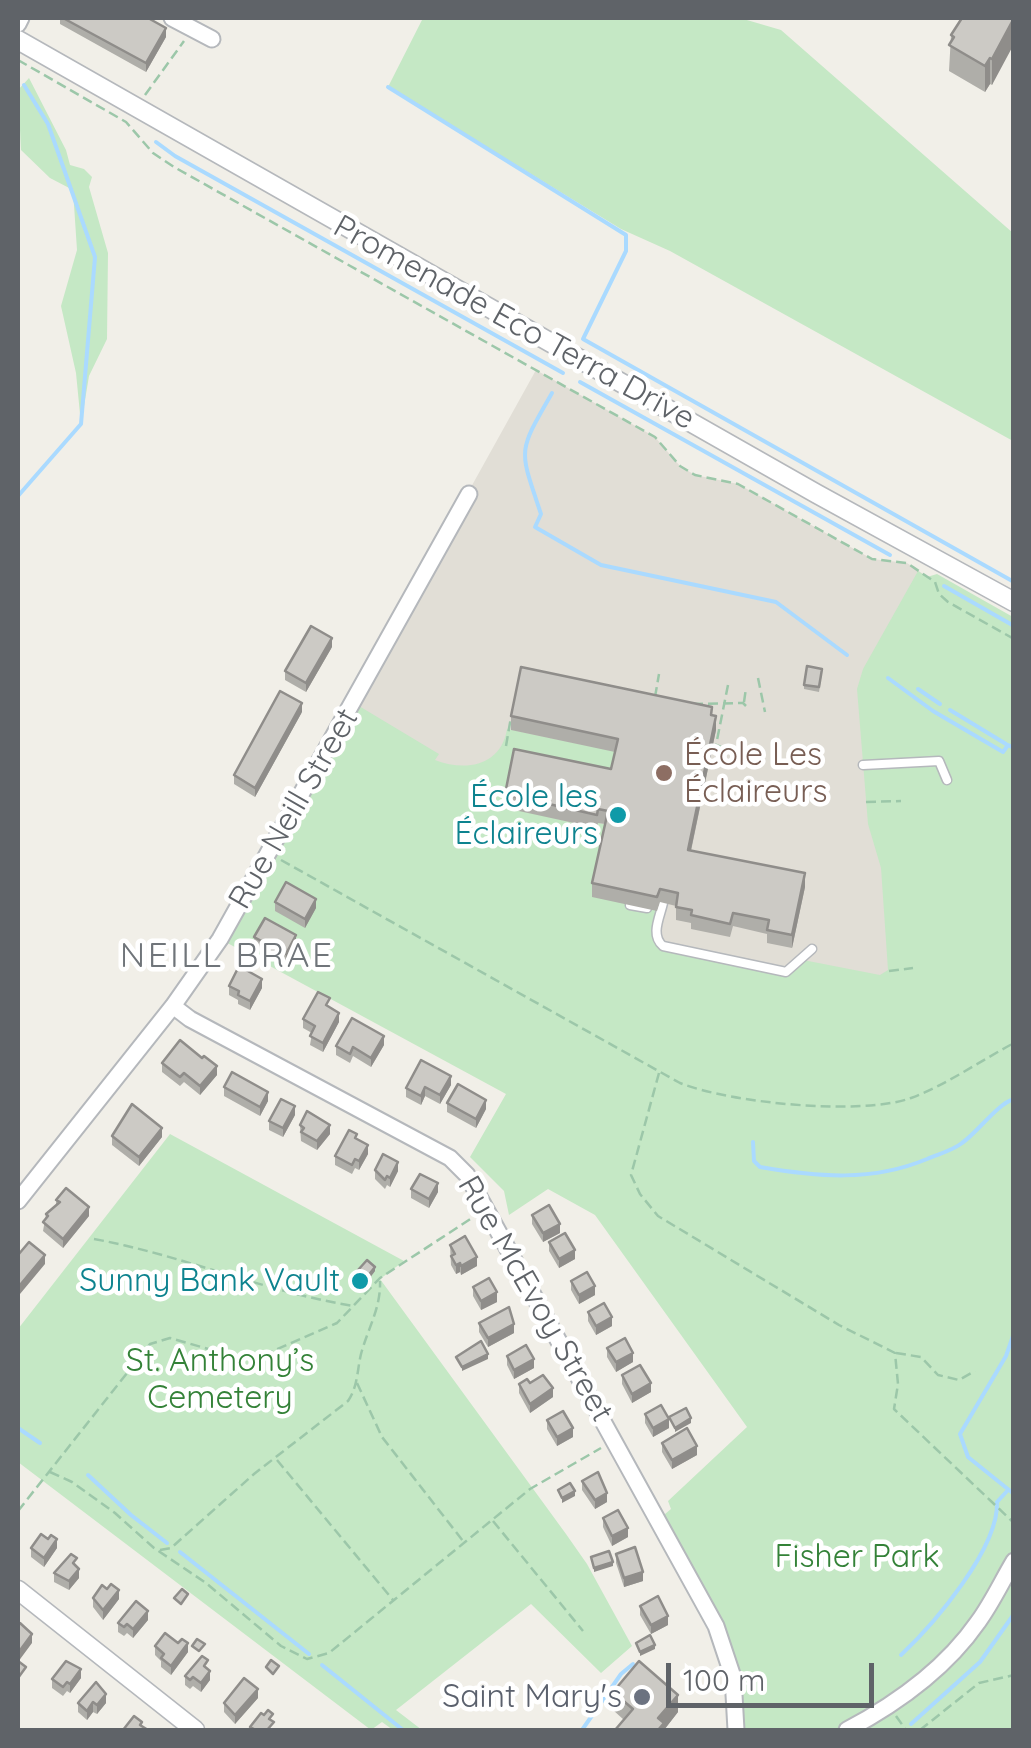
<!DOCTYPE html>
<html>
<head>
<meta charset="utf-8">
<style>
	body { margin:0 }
	#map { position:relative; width:1031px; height:1748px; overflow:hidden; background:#f1efe8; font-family:Quicksand,sans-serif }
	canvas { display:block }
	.frame { position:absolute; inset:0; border:20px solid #5f6368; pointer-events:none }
	.scale { position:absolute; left:666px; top:1663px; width:208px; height:45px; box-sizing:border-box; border:5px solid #5f6368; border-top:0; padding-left:12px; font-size:30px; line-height:35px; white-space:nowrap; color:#5f6368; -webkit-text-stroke:8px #fff; paint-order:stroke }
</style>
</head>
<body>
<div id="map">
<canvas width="1031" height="1748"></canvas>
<div class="frame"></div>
<div class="scale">100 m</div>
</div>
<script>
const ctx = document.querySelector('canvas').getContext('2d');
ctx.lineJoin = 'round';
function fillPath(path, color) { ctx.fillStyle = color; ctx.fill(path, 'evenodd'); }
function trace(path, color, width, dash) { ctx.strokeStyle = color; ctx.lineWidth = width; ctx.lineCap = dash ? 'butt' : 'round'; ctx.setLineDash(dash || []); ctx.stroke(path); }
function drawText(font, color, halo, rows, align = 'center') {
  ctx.font = font + ' Quicksand,sans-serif'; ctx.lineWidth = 9; ctx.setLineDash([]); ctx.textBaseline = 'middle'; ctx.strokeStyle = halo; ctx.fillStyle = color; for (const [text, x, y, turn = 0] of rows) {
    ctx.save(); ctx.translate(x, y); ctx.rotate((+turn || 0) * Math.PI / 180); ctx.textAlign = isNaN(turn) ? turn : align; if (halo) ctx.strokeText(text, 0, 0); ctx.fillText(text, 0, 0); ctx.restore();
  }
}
fillPath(new Path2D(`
	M536,370L655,437L680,466L695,475L738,484L872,559L907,563L935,582L1013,1043L268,853Z`), '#e1ded6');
fillPath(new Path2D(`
	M423,18H740L781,30L1013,233V441L670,251L621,229L388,87Z
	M29,78L66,150L70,165L84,169L92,177L89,187L108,253L107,339L89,376L81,424L76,373L61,306L77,250L73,190L50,178L21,150L18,90Z
	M918,571L927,577L937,574L1013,617V1730H736L733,1677L659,1519L671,1509L668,1501L747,1427L595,1215L548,1189L509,1215L504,1191L470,1157L506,1094L220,939L354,703L439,754L435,760C466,772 501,766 507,729L618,752L611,782L506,807L596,828L598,823L608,825L661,911L659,944L786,972L798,959L880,975L888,970L881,868L868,824L857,689L863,669Z
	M170,1134L404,1261L380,1279L566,1534L587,1564L632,1646L601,1673L531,1604L396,1710L422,1730H393L382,1722L371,1730L18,1462V1329Z`), '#c5e8c5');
trace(new Path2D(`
	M388,87L626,235V251L583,339L1014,582
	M156,142L175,156L563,373
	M580,382L890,555
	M552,393C517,454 519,448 541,514L535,527L601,565L776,602L847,655
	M18,496L81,424L95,257L48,124L24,85
	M944,586L1014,626
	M18,636V643
	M888,678L933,711L1003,752L1008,745L1014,748
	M918,689L940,704
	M950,710L1006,744
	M753,1142L754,1161L760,1167C818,1177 872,1182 927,1159C938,1154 952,1151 962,1143C978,1132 997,1104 1014,1099
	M1014,1333L1006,1356L960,1434L968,1457L1014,1494
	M18,1428L40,1443
	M88,1475L131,1515L167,1543
	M180,1552L309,1654
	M901,1655C934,1624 999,1548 997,1502L1008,1490
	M322,1665L403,1730
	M911,1724L980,1662L1014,1614
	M582,1730L621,1674L633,1664`), '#aadaff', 4);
const service = new Path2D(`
	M863,765L939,761L947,780
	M663,903C660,917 650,935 663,946L786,972L812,949
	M630,905L647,908`);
const minor = new Path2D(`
	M172,18L212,39
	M18,24L21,18
	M173,1006L190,1019L450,1158L467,1175L716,1626L733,1677L736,1730
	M18,1201L173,1006L220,939L469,494
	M847,1730C896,1704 946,1668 978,1622C992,1603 1002,1581 1014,1561`);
const tertiary = new Path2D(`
	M18,40L817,494L1014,602
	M18,1590L195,1730`);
trace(service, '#b5b8bc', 11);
trace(minor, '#b5b8bc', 19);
trace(tertiary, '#b5b8bc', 21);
trace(new Path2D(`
	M18,60L126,122L153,153L174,167L655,437L680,466L695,475L738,484L872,559L907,563L935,582L939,594L948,602L1014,639
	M145,95L184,41
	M758,678L765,712
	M728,685L716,745L732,751
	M655,697L659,674
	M744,702L746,688
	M693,704L743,703L746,706
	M506,746L511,717
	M866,802L901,801
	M281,860L680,1083C730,1103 861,1116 911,1098C946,1085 980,1061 1014,1043
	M889,971L913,968
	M659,1073L631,1175L640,1194L658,1216L839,1325L895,1353L898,1384L894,1409L1014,1523
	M94,1239C182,1255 265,1292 354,1306
	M896,1353L921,1357L938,1375L959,1380L975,1371
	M357,1383L382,1437L463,1541
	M277,1460L393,1600
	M50,1472L72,1482L115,1513L154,1548L206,1583L281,1646L307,1659L329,1653L530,1489L601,1448
	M18,1511L150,1344L170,1338L240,1358L266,1354L337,1323L380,1278L472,1218
	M493,1521L583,1631
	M160,1550L171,1548L254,1474L348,1401C358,1386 357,1371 361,1354C368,1328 381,1308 380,1281
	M896,1716L906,1730
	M920,1730L979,1683L1014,1675`), '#9cc7a9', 2.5, [10, 5]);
trace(service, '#fff', 8);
trace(minor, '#fff', 15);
trace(tertiary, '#fff', 18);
fillPath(new Path2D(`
	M60,18H148L166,37L146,72L60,24Z
	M1014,18L992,85L990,84L985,92L949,71L951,35Z
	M332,647L306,692L285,680V671Z
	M822,673L819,692L804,689V685Z
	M302,712L255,797L234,784V775Z
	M712,715L716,730L691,851L805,887L792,948L767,943V934L733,926L730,937L691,929V923L676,920V906L660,902L657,911L592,897V883L605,824L598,823L597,828L505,808V794L611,769L615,752L511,730V716Z
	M275,902L316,908L305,928L275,911Z
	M254,937L296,944L286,963L254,946Z
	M229,986L262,988L250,1010L238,1004V1000L229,995Z
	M330,1007L339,1022L323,1052L310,1045L312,1033L303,1028V1019Z
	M384,1045L371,1067L353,1056L350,1063L336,1055V1046Z
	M202,1058L217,1075L200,1095L184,1082L180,1086L162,1072V1063Z
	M451,1085L440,1104L425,1096L421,1105L406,1097V1088Z
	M224,1087L268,1101L260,1116L224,1096Z
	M447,1103L486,1109L476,1128L447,1112Z
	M295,1115L283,1137L269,1130V1121Z
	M300,1125L330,1134L317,1150L301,1141Z
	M112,1136L162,1137L139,1166L112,1145Z
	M357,1139L368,1154L359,1170L355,1168L352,1174L335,1165V1156Z
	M375,1170L398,1171L390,1187L387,1185L385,1189L375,1179Z
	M411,1189L438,1192L429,1208L411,1198Z
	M56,1200L89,1216L63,1248L43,1231L46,1214L56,1205Z
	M532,1215L560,1233L543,1242L532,1224Z
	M549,1242L575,1259L559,1268L549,1251Z
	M450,1245L477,1266L461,1275L460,1272L456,1274L451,1265Z
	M375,1271L359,1292L350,1284V1279Z
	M571,1281L595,1295L579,1304L571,1290Z
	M473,1287L497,1302L481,1310L473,1296Z
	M588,1312L612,1326L596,1335L588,1321Z
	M479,1323L514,1333L488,1347L479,1332Z
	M607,1348L633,1362L616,1372L607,1357Z
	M507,1356L534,1368L514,1379L507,1365Z
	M622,1375L651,1392L632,1403L622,1384Z
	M519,1384L553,1397L530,1413L519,1393Z
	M645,1414L669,1428L653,1437L645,1423Z
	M547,1420L573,1437L557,1446L547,1429Z
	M662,1443L697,1455L672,1469L662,1452Z
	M582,1481L607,1502L595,1509L582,1490Z
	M603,1518L628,1537L612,1546L603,1527Z
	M31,1548H57L44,1567L31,1557Z
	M616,1554L643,1581L624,1587L616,1563Z
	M77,1567L79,1578L69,1590L54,1582V1573Z
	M93,1598L119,1599L103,1620L93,1607Z
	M640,1606L668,1625L651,1634L640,1615Z
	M148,1620L133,1638L127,1633L124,1636L118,1632V1623Z
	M155,1646L188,1652L171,1675L161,1667V1661L155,1655Z
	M208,1669L210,1680L201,1692L193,1686L190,1689L185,1685V1676Z
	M81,1678L70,1693L67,1691L63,1696L52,1688V1679Z
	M613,1692L678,1712L664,1730L624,1720L613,1710Z
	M258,1698L235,1724L224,1712V1703Z
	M78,1703H106L97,1714L93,1712L87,1720L78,1712Z`), '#afaea9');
fillPath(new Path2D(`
	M1014,18V44L992,85V59Z
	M166,28V37L146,72V63Z
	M990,58V84L985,92V66Z
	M332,638V647L306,692V683Z
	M302,703V712L255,797V788Z
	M716,716V730L688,864V850Z
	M805,873V887L792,948V935Z
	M316,899V908L305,928V919Z
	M296,935V944L286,963V954Z
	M262,979V988L250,1010V1001Z
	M339,1013V1022L323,1052V1043Z
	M384,1036V1045L371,1067V1058Z
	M217,1066V1075L200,1095V1086Z
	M451,1076V1085L440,1104V1095Z
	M425,1087V1096L421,1105V1096Z
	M268,1092V1101L260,1116V1107Z
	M486,1100V1109L476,1128V1119Z
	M295,1106V1115L283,1137V1128Z
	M330,1125V1134L317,1150V1141Z
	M162,1128V1137L139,1166V1157Z
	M368,1145V1154L359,1170V1161Z
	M398,1162V1171L390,1187V1178Z
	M438,1183V1192L429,1208V1199Z
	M89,1207V1216L63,1248V1239Z
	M560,1224V1233L543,1242V1233Z
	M575,1250V1259L559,1268V1259Z
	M45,1255V1264L20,1294V1285Z
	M477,1257V1266L461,1275V1266Z
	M460,1263V1272L456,1274V1265Z
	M375,1267V1271L359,1292V1287Z
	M595,1286V1295L579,1304V1295Z
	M497,1292V1302L481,1310V1301Z
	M612,1317V1326L596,1335V1326Z
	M514,1324V1333L488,1347V1338Z
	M633,1353V1362L616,1372V1362Z
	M488,1354V1359L462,1371V1367Z
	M534,1359V1368L514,1379V1370Z
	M651,1383V1392L632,1403V1394Z
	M553,1388V1397L530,1413V1404Z
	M691,1418V1423L675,1432V1428Z
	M669,1419V1428L653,1437V1428Z
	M573,1428V1437L557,1446V1437Z
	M697,1446V1455L672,1469V1460Z
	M575,1491V1496L562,1503V1498Z
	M607,1493V1502L595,1509V1500Z
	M628,1528V1537L612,1546V1536Z
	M57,1539V1548L44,1567V1558Z
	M613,1562V1566L594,1572V1568Z
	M79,1569V1578L69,1590V1581Z
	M643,1572V1581L624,1587V1578Z
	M119,1590V1599L103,1620V1610Z
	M148,1611V1620L133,1638V1629Z
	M668,1616V1625L651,1634V1625Z
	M32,1634V1643L18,1662V1653Z
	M188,1643V1652L171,1675V1666Z
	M655,1645V1649L640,1656V1652Z
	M81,1669V1678L70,1693V1684Z
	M210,1671V1680L201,1692V1683Z
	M258,1689V1698L235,1724V1715Z
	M106,1694V1703L97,1714V1705Z
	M678,1695V1712L664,1730H658V1718Z
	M93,1702V1712L87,1720V1711Z`), '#8f8d8a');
const building = new Path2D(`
	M63,18H148L166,28L146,63Z
	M962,18H1014L992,59L990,58L985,66L949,45L954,37L951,35Z
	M311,626L332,638L306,683L285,671Z
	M807,666L822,669L819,687L804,685Z
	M521,667L712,707L711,715L716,716L688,850L805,873L792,935L767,930L769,920L733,913L730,924L691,915L692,910L676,907L678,893L660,889L657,897L592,883L608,811L598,809L597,815L505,794L514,749L611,769L618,739L511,716Z
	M280,691L302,703L255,788L234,775Z
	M286,882L316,899L305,919L275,902Z
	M265,918L296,935L286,954L254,937Z
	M239,966L262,979L250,1001L238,995L239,991L229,986Z
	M318,992L330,998L326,1005L339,1013L323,1043L310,1036L315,1026L303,1019Z
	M352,1018L384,1036L371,1058L353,1047L350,1054L336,1046Z
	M180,1040L202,1058L204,1056L217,1066L200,1086L184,1073L180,1077L162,1063Z
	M421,1060L451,1076L440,1095L425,1087L421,1096L406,1088Z
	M232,1072L268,1092L260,1107L224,1087Z
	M458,1084L486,1100L476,1119L447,1103Z
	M281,1099L295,1106L283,1128L269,1121Z
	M132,1104L162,1128L139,1157L112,1136Z
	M307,1111L330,1125L317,1141L301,1132L304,1128L300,1125Z
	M349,1130L357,1134L355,1138L368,1145L359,1161L355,1159L352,1165L335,1156Z
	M383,1154L398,1162L390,1178L387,1176L385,1180L375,1170Z
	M420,1174L438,1183L429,1199L411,1189Z
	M66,1188L89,1207L63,1239L43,1222L48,1216L46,1214L60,1202L56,1200Z
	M549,1205L560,1224L543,1233L532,1215Z
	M565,1233L575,1250L559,1259L549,1242Z
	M465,1236L477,1257L461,1266L460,1263L456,1265L451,1256L455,1254L450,1245Z
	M29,1242L45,1255L20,1285L18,1283V1255Z
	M367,1260L375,1267L359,1287L350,1279Z
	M587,1272L595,1286L579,1295L571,1281Z
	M489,1278L497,1292L481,1301L473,1287Z
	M604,1303L612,1317L596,1326L588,1312Z
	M509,1307L514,1324L488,1338L479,1323Z
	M625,1338L633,1353L616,1362L607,1348Z
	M481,1341L488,1354L462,1367L456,1357Z
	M526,1345L534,1359L514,1370L507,1356Z
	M640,1365L651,1383L632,1394L622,1375Z
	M543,1375L553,1388L530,1404L519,1384L527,1379L530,1383Z
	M661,1405L669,1419L653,1428L645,1414Z
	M686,1408L691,1418L675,1428L669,1417Z
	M563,1411L573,1428L557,1437L547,1420Z
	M687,1428L697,1446L672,1460L662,1443Z
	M598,1472L607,1493L595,1500L582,1481Z
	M570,1483L575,1491L562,1498L558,1490Z
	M618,1510L628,1528L612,1536L603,1518Z
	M41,1534L48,1539L51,1535L57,1539L44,1558L31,1548Z
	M635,1547L643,1572L624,1578L616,1554Z
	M609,1551L613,1562L594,1568L591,1557Z
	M71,1554L77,1558L73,1563L79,1569L69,1581L54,1573Z
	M111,1584L119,1590L103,1610L93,1598L102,1585L107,1589Z
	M182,1589L188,1594L181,1604L174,1598Z
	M658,1596L668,1616L651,1625L640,1606Z
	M136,1601L148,1611L133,1629L127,1624L124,1627L118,1623Z
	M20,1623L32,1634L18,1653V1626Z
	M165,1633L178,1643L182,1639L188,1643L171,1666L161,1658L164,1654L155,1646Z
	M650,1635L655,1645L640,1652L636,1643Z
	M197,1639L205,1644L199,1651L192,1646Z
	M202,1656L208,1660L204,1666L210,1671L201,1683L193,1677L190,1680L185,1676Z
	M271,1660L279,1666L273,1674L266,1667Z
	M18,1661L26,1667L18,1678Z
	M66,1661L81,1669L70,1684L67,1682L63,1687L52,1679Z
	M639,1661L678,1695L658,1718L664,1723L658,1730H615L633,1709L613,1692Z
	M244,1678L258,1689L235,1715L224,1703Z
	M96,1682L106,1694L97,1705L93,1702L87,1711L78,1703Z
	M268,1710L273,1714L269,1719L274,1722L267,1730H256L250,1727L261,1713L264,1715Z
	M134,1716L142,1722L140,1725L148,1730H123Z`);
fillPath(building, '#cccac5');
trace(building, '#8f8d8a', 2.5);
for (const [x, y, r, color] of [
	[664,773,10,"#8d6e63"],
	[618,815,10,"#0f9aa8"],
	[360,1281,10,"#0f9aa8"],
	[642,1697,10,"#6b7280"]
]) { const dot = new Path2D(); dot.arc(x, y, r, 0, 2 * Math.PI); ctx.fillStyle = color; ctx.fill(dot); trace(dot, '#fff', 4); }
drawText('32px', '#5f6368', '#fff', [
	["Promenade Eco Terra Drive",514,323,29],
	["Rue Neill Street",294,809,-60],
	["Rue McEvoy Street",535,1299,60]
]);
drawText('32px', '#785e54', '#fff', [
	["École Les",684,755],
	["Éclaireurs",684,792]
], 'left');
drawText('32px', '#0d838f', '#fff', [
	["École les",598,797],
	["Éclaireurs",598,834],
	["Sunny Bank Vault",340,1281]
], 'right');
drawText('32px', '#348238', '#fff', [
	["St. Anthony’s",220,1361],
	["Cemetery",220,1398],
	["Fisher Park",857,1557]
]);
drawText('32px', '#5b616d', '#fff', [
	["Saint Mary's",622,1697]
], 'right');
ctx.letterSpacing = '2.5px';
drawText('35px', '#70757a', '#fff', [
	["NEILL BRAE",227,956]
]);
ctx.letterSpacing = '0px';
</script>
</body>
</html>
